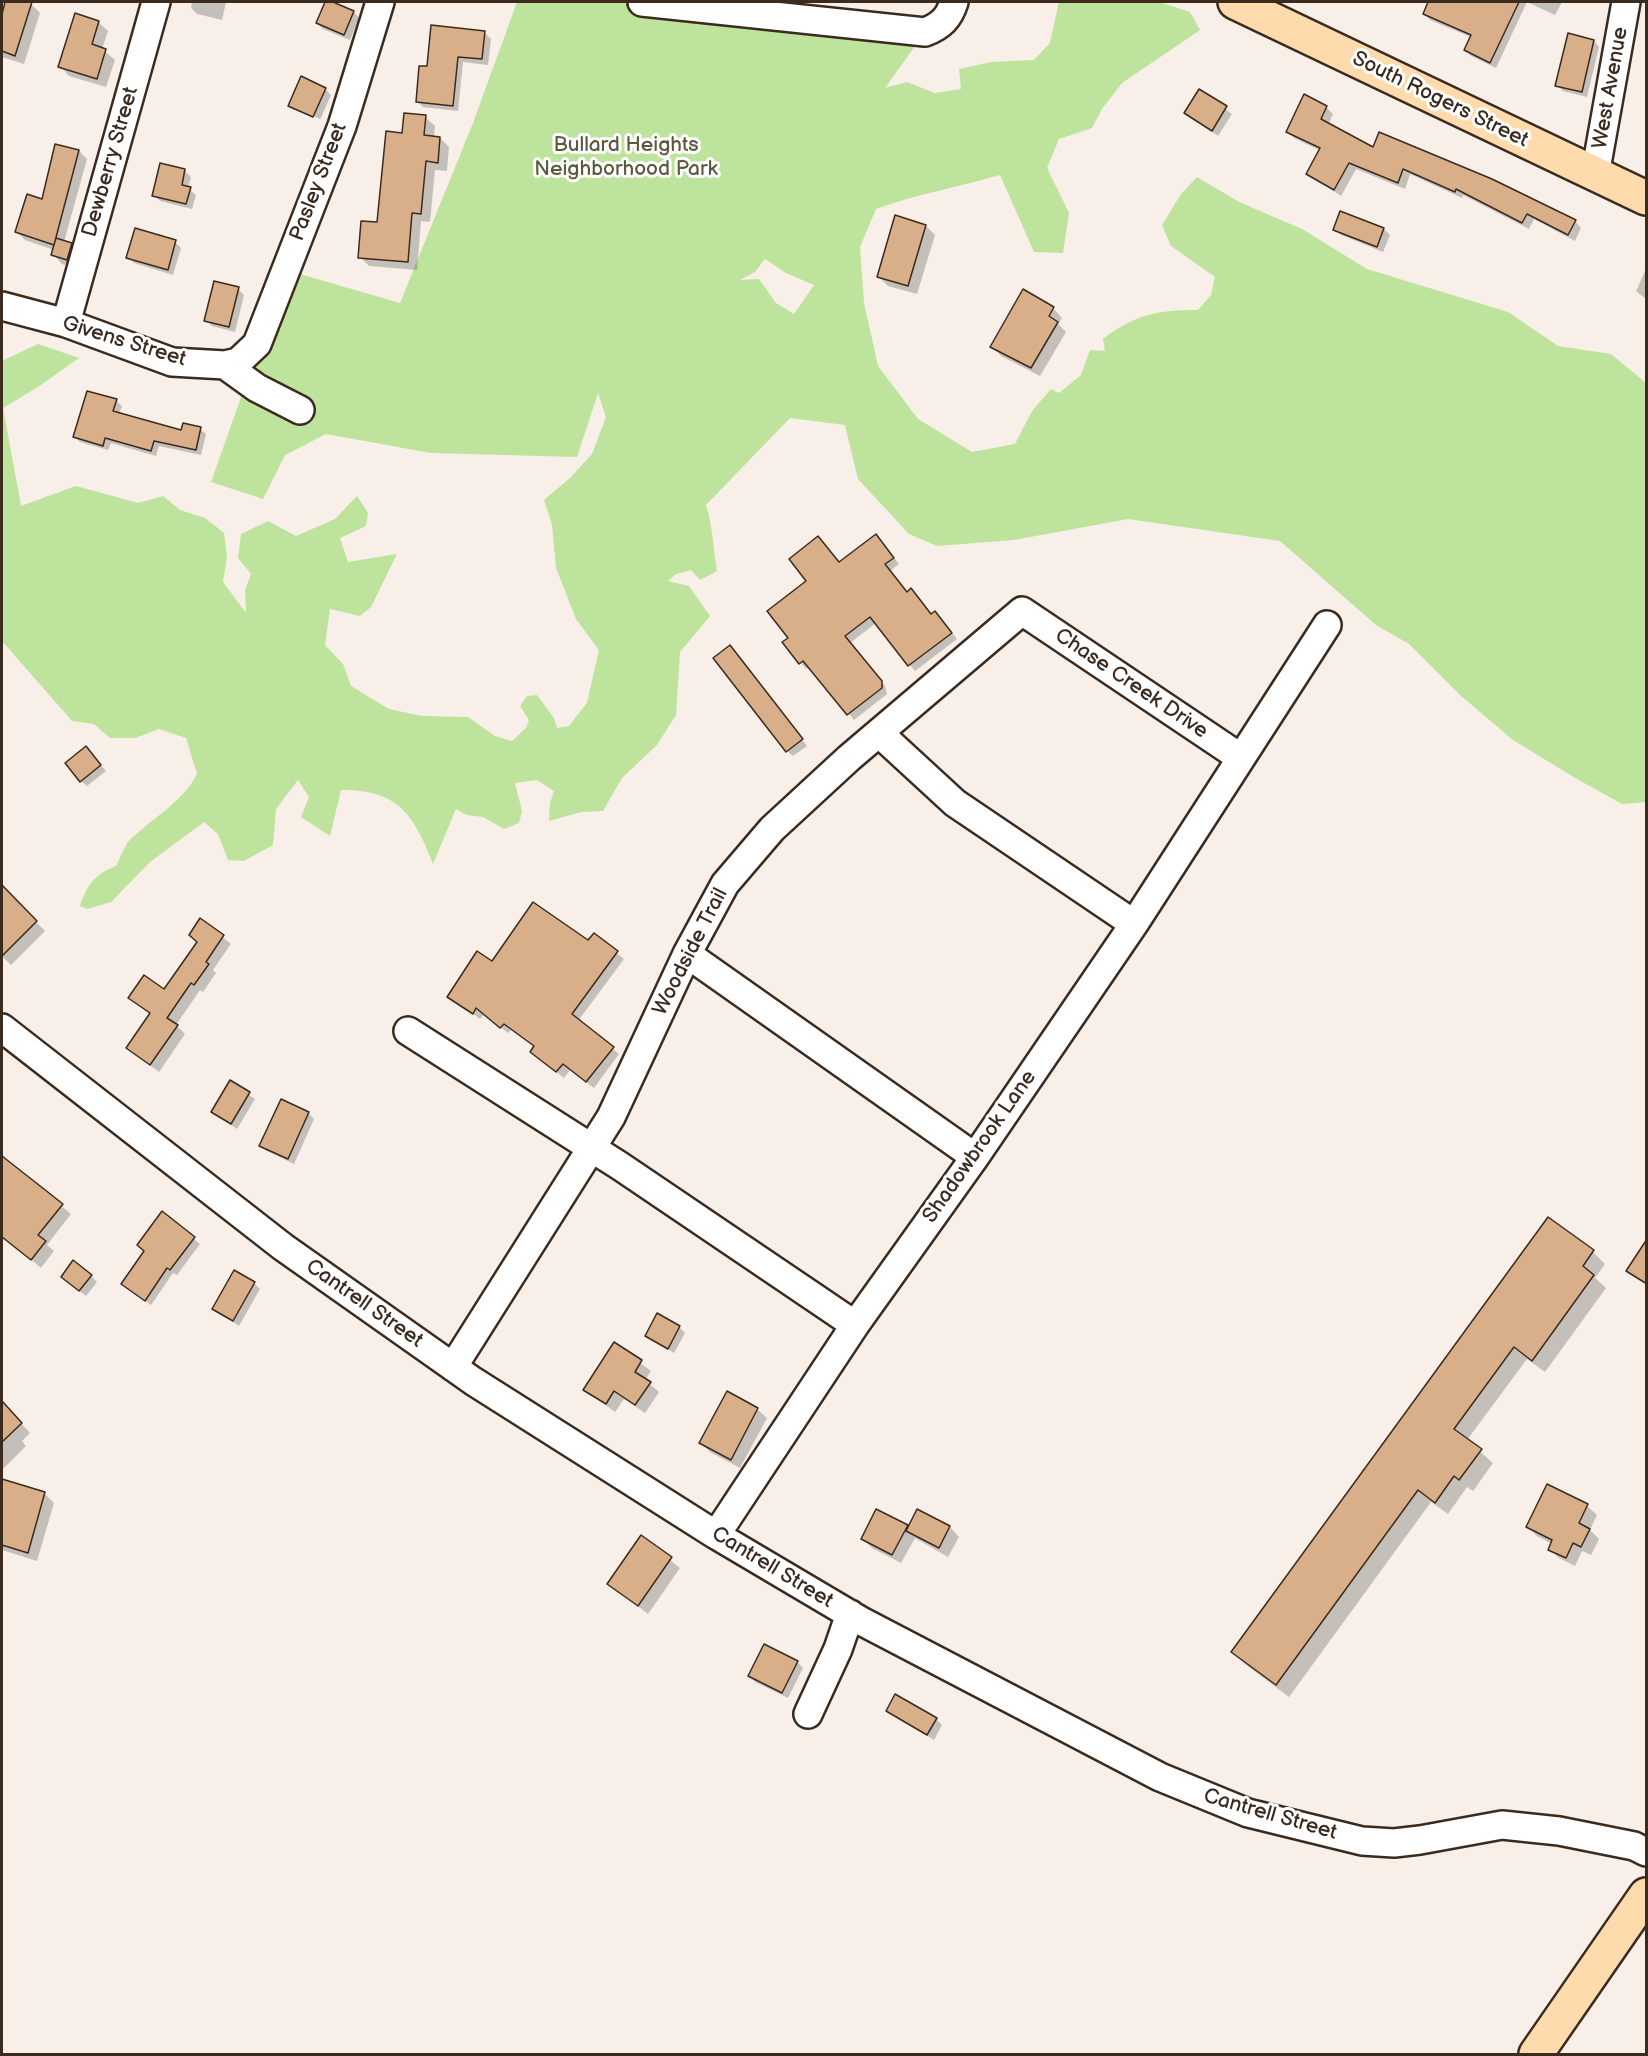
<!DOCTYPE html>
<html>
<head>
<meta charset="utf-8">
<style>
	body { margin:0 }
	#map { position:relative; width:1648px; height:2056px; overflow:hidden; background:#f7efe8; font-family:"Balsamiq Sans",sans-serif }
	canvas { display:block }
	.frame { position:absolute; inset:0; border:3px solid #3b2a1e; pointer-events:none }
</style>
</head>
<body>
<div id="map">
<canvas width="1648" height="2056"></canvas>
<div class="frame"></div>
</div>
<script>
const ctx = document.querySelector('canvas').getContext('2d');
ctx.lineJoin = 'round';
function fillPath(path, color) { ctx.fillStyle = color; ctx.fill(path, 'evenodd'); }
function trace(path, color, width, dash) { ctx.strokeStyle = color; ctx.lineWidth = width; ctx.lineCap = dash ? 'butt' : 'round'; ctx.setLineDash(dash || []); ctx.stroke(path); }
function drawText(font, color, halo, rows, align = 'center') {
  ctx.font = font + ' "Balsamiq Sans",sans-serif'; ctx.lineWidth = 6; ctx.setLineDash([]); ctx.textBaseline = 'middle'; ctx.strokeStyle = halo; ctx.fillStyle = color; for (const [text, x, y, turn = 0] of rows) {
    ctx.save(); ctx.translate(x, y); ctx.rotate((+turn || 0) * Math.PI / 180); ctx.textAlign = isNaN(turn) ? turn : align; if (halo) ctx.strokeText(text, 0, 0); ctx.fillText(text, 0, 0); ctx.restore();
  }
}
fillPath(new Path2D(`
	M517,2H641L925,32L885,88L907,82L935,93L961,89L959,69L991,62L1034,60L1050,43L1059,2H1159L1190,12L1200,30L1122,83L1102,109L1092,128L1059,139L1047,168L1069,213L1063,253L1034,252L1000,175C959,187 917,194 876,209L860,247L864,303L878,366L918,419L972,452L1015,444L1032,411L1051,389L1059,393L1081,375L1090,350L1105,351L1103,339C1135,314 1159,310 1198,310L1211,295L1215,277L1171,246L1162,225L1181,194L1197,177L1239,202L1302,229L1367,269L1508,312L1558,346L1611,354L1646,383V802L1622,804L1577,779L1513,740L1460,695L1409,644L1376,625L1280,541L1128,519L1014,540L937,546L909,534L858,479L845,425L790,418L706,505C713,527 713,548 717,571L700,580L691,570L676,574L668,581L689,586L710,616L680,652L676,715L657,745L622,778L603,811L581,812L549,821L550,803L554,791L537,780L515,783L522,811L519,823L504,829L483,817L467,815L456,809L433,864C414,815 398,789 341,790L330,836L301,817L309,797L298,780L276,809L273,845L244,861L228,860L218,834L204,822L150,862L111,902L87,909L80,906C87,885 95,874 116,866C121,857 125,843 133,837C154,818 184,800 197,774L186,738L159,729L135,738H110L94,724L72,721L2,641V361L38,344L79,358L38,387L3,408L21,506L76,486L138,503L163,496L180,510L205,518L224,533L227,557L223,582L246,613L245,590L251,574L238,558L241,534L268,521L296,536L335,519L357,496L368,513L366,526L340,538L348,562L397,554L371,607L360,616L330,609L325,645L343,664L351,686L389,709L422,716L468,717L495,736L512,741L526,728L529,720L520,706L527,696L537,695L554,718L557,728L569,726L587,703L599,650L576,619L556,568L552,525L544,500L570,478L592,454L606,417L598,393L577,457L431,453L326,434L285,455L263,499L211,482L286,270L400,303L473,123ZM765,259L786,273L814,285L794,314L776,303L759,279L740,280L755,272Z`), '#bee39d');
fillPath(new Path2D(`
	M7,2L31,4L40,13L24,64L2,57V19Z
	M192,2H226L222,20L197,14L191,8Z
	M326,2L354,12L359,18L350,40L323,29L317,23Z
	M1430,2H1471L1490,11L1495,2H1562L1555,15L1527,2L1496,68L1471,56L1465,50L1471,37L1430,20L1425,14Z
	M98,22L108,31L102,49L115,60L106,87L69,76L60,66Z
	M485,33L491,39L488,65L463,62L458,111L423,107L417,101L428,68Z
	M1594,41L1599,47L1587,97L1563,91L1557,85Z
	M325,89L331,95L319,122L295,111L319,122L320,119L294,107V110L289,105Z
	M1199,91L1232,114L1218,136L1186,113Z
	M1326,107L1333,114L1328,125L1373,149L1575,221L1581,228L1575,241L1534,219L1529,229L1463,195L1462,198L1410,174L1405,189L1356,169L1341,196L1308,174L1321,151L1294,138L1287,131Z
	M425,117L435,126L434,137L440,138L449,147L447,171L435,170L430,222L421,221L417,270L369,266L360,257L378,224L403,135Z
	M79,151L87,159L64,242L71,245L80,254L76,268L62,264L53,254L54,250L25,240L17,232L43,201Z
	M161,165L185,171L191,177L188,188L196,195L192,209L160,201L154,195Z
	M1341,213L1384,229L1390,235L1383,252L1341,235L1335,229Z
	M926,226L935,235L917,294L888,286L878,276Z
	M175,242L181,248L173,275L134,263L128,257Z
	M1646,269V299L1636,291Z
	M238,289L244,295L235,332L212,326L206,320Z
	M1053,308L1062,318L1058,324L1066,332L1040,376L1001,356L992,346Z
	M116,401L122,406L119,414L182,432L200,429L206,434L201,455L159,446L156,456L111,443L108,450L80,442L74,436Z
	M881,542L899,564L890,571L907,593L911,590L932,615L940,618L957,639L915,671L876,623L850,643L885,686L887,694L854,720L810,666L806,669L784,642L840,564Z
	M730,647L807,746L793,756L787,751Z
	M91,754L106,771L87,786L81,781Z
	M5,891L45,931L11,965L2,956V895Z
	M201,920L231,944L213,970L216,973L203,992L200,990L176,1025L185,1034L159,1072L128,1048L151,1015L130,998L164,991L198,943Z
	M594,935L624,959L578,1021L619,1054L594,1088L570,1070L564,1078L532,1052L535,1047L511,1030L508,1033L484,1014L480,1019L449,996L492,963L588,942Z
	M231,1082L255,1099L237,1129L213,1112Z
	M281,1101L309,1114L314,1119L294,1164L267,1151L261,1146Z
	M2,1157L71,1214L47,1245L54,1251L41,1268L2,1235Z
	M162,1214L200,1244L177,1275L173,1273L151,1305L123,1284L145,1252Z
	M1593,1252L1605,1264L1595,1278L1606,1288L1545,1372L1527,1359L1467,1440L1493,1463L1473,1491L1467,1487L1448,1514L1431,1502L1289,1697L1246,1665L1233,1652Z
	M91,1276L97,1282L86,1296L68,1282Z
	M254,1283L260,1289L239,1326L214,1309Z
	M679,1327L685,1333L674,1353L647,1336Z
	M614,1344L651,1371L645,1380L659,1392L645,1413L624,1399L615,1412L585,1389Z
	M727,1393L757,1409L767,1418L740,1468L710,1452L701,1443Z
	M2,1403L30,1433L22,1441L26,1446L2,1470Z
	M2,1481L45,1494L54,1503L37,1561L2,1550Z
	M1548,1486L1587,1506L1597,1515L1590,1530L1599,1539L1591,1555L1582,1551L1575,1566L1559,1558L1550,1549L1552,1544L1537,1536L1528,1527Z
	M918,1511L950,1527L959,1537L948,1557L915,1538L901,1563L872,1548L863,1539L907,1526L909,1528Z
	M642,1537L680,1568L648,1614L609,1584Z
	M797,1662L803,1668L788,1698L755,1682L750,1676Z
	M888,1711L936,1719L942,1725L934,1740Z`), '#0003');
const building = new Path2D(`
	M5,2H32L15,56L2,51V14Z
	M325,2H333L354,11L344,35L316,23Z
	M1428,2H1519L1490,63L1464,50L1471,35L1423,14Z
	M75,13L99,21L92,44L106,49L97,79L58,67Z
	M431,25L485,31L482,59L458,57L453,106L416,102L419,66H427Z
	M1568,33L1594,40L1582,92L1555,86Z
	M301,76L326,88L313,117L288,106Z
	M1199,89L1227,106L1212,131L1184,113Z
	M1304,94L1327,106L1321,119L1373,147L1379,132L1492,179L1576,220L1568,235L1527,214L1522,223L1456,189L1455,192L1403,169L1398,183L1349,163L1334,190L1306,174L1320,148L1286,132Z
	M404,113L426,115L424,135L440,137L438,163L426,161L421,214L412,213L408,262L358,258L361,221L377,222L386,131L402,133Z
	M55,144L79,150L54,245L15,232L27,194L42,199Z
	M160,163L185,169L182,185L191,187L186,204L152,196Z
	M1340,211L1384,228L1377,247L1333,230Z
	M895,215L926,225L908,286L877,277Z
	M135,228L176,240L168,270L126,258Z
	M56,238L72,243L67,260L51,255Z
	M214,281L239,287L229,327L204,321Z
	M1023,289L1054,307L1049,316L1058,322L1031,368L990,347Z
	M87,391L117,399L113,411L181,430L183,423L201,427L196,450L154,441L151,451L105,438L103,446L73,437Z
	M876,534L894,558L885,564L907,592L911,588L931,614L935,611L952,633L908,666L870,617L845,636L882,681V688L847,715L803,661L799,664L782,642L788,638L767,611L806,581L789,559L818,536L839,562Z
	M730,645L803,739L786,752L713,658Z
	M86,746L101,765L80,782L65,763Z
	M2,885L37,921L2,956Z
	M533,902L588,940L594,933L618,951L572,1014L614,1047L586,1082L563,1064L556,1072L530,1052L534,1046L504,1024L500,1028L476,1008L473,1014L447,997L477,951L492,961Z
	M200,918L224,935L206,962L209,964L194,985L191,983L167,1018L178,1025L150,1065L126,1048L150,1013L128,998L144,975L164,989L197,942L189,935Z
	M230,1080L250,1092L231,1124L211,1112Z
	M281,1099L309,1112L288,1159L259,1146Z
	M2,1156L63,1204L38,1235L46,1241L31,1260L2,1237Z
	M162,1211L195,1237L170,1270L167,1268L145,1301L121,1284L144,1251L137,1245Z
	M1548,1217L1594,1250L1583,1266L1594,1275L1532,1361L1514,1347L1454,1429L1482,1449L1459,1480L1454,1476L1435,1503L1418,1490L1276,1685L1231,1652Z
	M1647,1239V1284L1626,1271Z
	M73,1260L92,1275L79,1291L61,1277Z
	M234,1270L255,1282L233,1321L212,1309Z
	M657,1313L680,1326L668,1349L645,1336Z
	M614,1342L642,1360L635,1372L651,1382L635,1405L614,1391L606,1404L583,1390Z
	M727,1391L758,1408L731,1460L699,1443Z
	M2,1401L22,1423L2,1442Z
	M2,1479L45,1492L28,1553L2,1545Z
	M1547,1484L1588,1504L1579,1523L1590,1529L1581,1547L1573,1543L1566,1558L1548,1550L1552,1540L1526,1527Z
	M876,1509L908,1525L892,1555L861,1539Z
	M917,1509L950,1526L939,1548L906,1531Z
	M641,1535L672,1557L638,1606L607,1584Z
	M764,1644L798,1661L782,1693L748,1676Z
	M895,1694L937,1718L927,1735L886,1711Z`);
fillPath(building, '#d9af8a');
trace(building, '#3b2a1e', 1.5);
const minor = new Path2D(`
	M642,2L925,32C941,26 949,18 954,2
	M1595,175L1626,2
	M2,306L66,323L172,362L225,365L238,362L257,344L342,126L380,2
	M66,323L156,2
	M225,365L257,388L300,410
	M880,734L955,803L1134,924
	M687,954L975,1157
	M2,1028L283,1247L473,1381L716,1535L863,1622L1160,1777L1248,1813L1362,1841L1394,1843L1420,1840L1502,1825L1559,1831L1634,1846L1646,1852
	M408,1031L620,1166L855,1325
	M453,1367L611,1117L687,954L725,884L772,829L849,758L1022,611L1241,758
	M716,1535L855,1325L975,1157L1134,924L1327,625
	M808,1714L838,1649L850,1614`);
const major = new Path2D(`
	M1235,2L1646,198
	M1536,2054L1646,1895`);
trace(minor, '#3b2a1e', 32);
trace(major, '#3b2a1e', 38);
trace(minor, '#fff', 27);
trace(major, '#fddbac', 33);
drawText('21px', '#3b2a1e', '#fff', [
	["West Avenue",1611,88,-80],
	["South Rogers Street",1440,100,26],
	["Dewberry Street",111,162,-74],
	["Pasley Street",319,182,-69],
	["Givens Street",124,342,17],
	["Chase Creek Drive",1131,684,34],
	["Woodside Trail",691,952,-63],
	["Shadowbrook Lane",980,1147,-55],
	["Cantrell Street",364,1304,35],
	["Cantrell Street",772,1568,31],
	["Cantrell Street",1270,1815,16]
]);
drawText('21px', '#5c583e', '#fff', [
	["Bullard Heights",626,146],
	["Neighborhood Park",626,170]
]);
</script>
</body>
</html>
